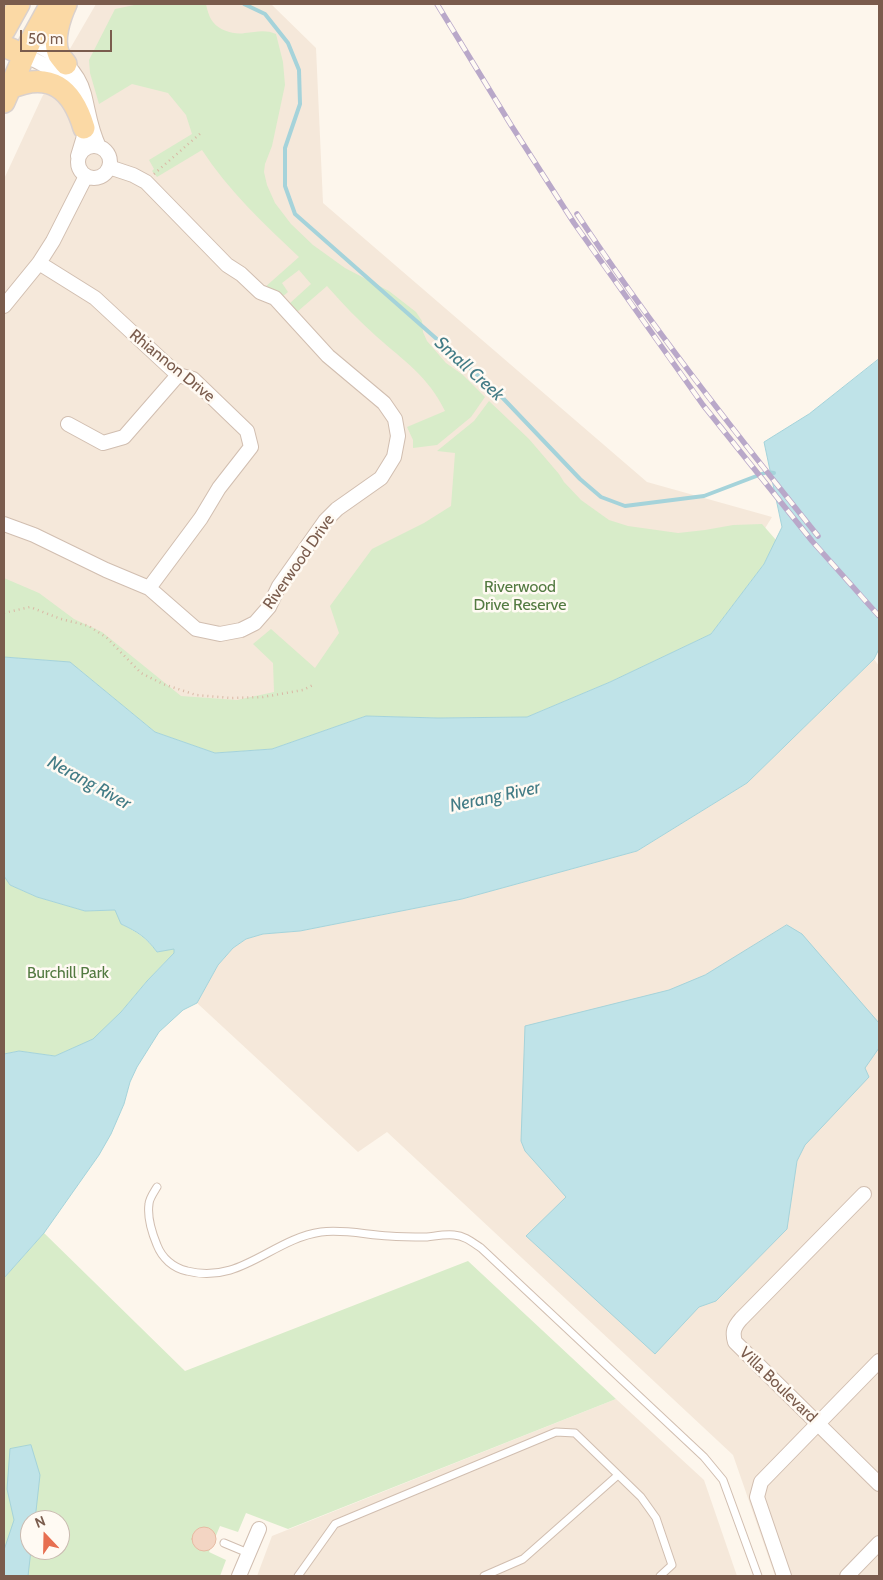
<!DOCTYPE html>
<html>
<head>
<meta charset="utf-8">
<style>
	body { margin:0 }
	#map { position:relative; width:883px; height:1580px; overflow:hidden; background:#fdf6ec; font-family:Cabin,sans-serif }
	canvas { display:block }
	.frame { position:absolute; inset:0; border:5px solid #7a5c4d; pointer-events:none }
	.north { position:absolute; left:20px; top:1510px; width:50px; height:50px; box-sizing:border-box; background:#fffaf3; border:1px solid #cabbb1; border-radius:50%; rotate:339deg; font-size:14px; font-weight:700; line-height:20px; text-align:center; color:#7a5c4d }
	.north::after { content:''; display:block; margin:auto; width:18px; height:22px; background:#e76f51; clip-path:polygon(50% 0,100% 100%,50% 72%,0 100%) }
	.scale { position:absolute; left:20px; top:30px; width:92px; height:22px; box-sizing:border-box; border:2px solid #7a5c4d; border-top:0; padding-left:6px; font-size:15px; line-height:18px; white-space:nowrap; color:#7a5c4d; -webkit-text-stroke:4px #fffaf3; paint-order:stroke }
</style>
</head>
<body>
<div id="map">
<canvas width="883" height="1580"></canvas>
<div class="frame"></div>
<div class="north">N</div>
<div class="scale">50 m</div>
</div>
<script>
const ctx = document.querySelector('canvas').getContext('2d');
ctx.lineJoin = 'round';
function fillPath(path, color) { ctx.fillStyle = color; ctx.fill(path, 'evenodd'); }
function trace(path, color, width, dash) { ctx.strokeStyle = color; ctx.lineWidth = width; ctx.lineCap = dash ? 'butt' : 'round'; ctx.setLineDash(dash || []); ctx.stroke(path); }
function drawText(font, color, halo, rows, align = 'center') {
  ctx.font = font + ' Cabin,sans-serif'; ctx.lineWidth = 5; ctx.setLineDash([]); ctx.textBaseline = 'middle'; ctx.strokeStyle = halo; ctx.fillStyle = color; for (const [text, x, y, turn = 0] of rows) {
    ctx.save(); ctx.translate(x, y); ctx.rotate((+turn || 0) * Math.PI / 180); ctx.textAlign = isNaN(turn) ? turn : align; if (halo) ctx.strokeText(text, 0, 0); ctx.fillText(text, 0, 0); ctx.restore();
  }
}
fillPath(new Path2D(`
	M96,4H271L316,48L323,203L647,482L772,517L705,626L271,734L4,644V179L42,97Z
	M874,659L879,666V1576H775L733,1455L387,1132L358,1152L197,1003L218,965L233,948L246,939L263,934L300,931L462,899L637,851L747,783Z
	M616,1399L704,1480L737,1576H257L272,1536Z`), '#f5e8da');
fillPath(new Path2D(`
	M139,4H206C207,9 209,17 213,22C220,31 235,35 245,33C256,32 265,29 276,34L283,62L285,85L272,146L265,164L264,172L267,185L275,203L291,224L313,245L345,268L389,291L416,312L422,321L423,332L427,341L446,363L463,375L485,397L471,417L437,445L413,448V440L407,427L445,411C428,376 404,361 376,336C358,320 342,303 327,286L297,312L289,304L311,284L299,270L282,283L288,292L282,297L264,288L299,257C264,224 228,190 202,150L157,177L152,171L154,169L149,160L192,134L186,115L168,93L132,84L99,104L90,73L89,60L115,9Z
	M489,401L529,439L559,474L564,482L581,500L609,520L628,526L678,533L705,530L733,525L762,524L776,540L764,564L711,634L610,682L527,717L438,718L366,716L272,749L215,753L155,732L70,662L4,657V578L39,593L74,619L102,632L181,696L237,700L274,692L273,663L253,644L271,629L315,668L339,633L330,606L372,549L424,523L451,506L455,453L437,451L474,421Z
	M4,876L10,885L37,897L85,911L116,910L121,924C137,932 146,937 157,952L174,948V953L147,981L121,1012L94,1039L55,1056L19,1051L4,1054Z
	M44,1233L185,1371L468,1261L616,1399L288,1529L246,1513L238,1532L220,1526L209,1552L226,1560L220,1576H4V1278ZM30,1520H60V1550H30Z`), '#d8ecc9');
const water = new Path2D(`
	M879,359V649L874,659L747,783L637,851L462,899L300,931L263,934L246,939L233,948L218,965L197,1003L183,1010L159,1032L137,1067L130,1082L124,1104L111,1134L99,1155L44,1233L4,1278V1054L19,1051L55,1056L93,1039L121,1012L147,981L174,953V949L157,952C146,937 138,932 121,924L115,910L85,911L37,897L10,885L4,876V657L70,662L155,732L215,753L272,749L366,716L438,718L527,717L610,682L711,634L764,564L782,527L764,442L809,414Z
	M787,925L802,934L879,1023V1048L865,1068L869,1077L805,1145L797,1161L787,1229L716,1301L699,1307L655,1354L526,1236L566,1197L525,1151L521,1141L525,1026L669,990L705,975Z
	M31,1445L40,1475L35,1520H30L31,1550L28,1576H4V1550L14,1520L7,1489L10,1449Z`);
fillPath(water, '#bfe3e8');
trace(water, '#a5d3da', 1);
trace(new Path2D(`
	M244,4L265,14L288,43L299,70L300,104L285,148V186L295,214L498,393L580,479L601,497L625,506L704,496L767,472L774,473`), '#a5d3da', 4);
const building = new Path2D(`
	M192 1539a12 12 0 1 1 24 0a12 12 0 1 1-24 0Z`);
fillPath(building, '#f3d5c3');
trace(building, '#e6bba3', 1);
const service = new Path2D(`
	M157,1187C154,1192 149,1199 149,1204C147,1218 152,1233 157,1245C162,1258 173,1268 187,1271C240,1285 272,1239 321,1232C344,1229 367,1235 389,1236C402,1237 415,1237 427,1237C436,1236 445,1234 454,1235C465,1236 472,1242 481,1248L704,1457L723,1480L758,1576
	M224,1543L248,1553
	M298,1576L335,1524L556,1432L575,1433L641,1497L656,1518L672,1565L660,1576
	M484,1576L523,1559L618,1475`);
const minor = new Path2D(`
	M30,42C54,52 77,67 84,94C89,114 90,128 99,147
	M24,55C43,64 62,72 72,91
	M78 162a16 16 0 1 1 32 0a16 16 0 1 1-32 0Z
	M78,156L85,133L82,121
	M39,263L95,298L178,375L193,379L247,431L251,447L219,488L201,518L149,588
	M4,306L39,263L53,241L86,176
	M68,424L103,443L124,437L178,375
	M4,524L34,535L106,570L149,588L196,629L220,634L241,630L255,623L269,607L279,586L325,521L337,509L381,478L394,457L398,436L395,419L384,403L328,356L275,298L260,292L241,274L227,265L146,182L133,175L109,167
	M864,1194L741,1319C734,1327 732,1332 735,1342L879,1484
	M239,1576L259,1529
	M784,1576L757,1497L761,1482L879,1361
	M847,1576L879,1543`);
const primary = new Path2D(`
	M66,4C60,17 52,40 59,55C61,58 64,61 66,64
	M4,31L19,4
	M4,46L24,55
	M10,88C50,71 72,88 84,128
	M4,102L30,42L51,4`);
trace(service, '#d1beb0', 9);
trace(minor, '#d1beb0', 16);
trace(primary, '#dad1cd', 24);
trace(new Path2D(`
	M154,174L202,132
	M4,613L30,607L61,619L89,626L107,638L141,673L163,684L196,695L231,698L263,697L303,690L313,685`), '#d9b8a5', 2.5, [1, 4]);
trace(service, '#fff', 7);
trace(minor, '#fff', 14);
trace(primary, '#fbd9a5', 21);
const rail = new Path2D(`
	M437,4L511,125L574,223L703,405L812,541L879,616
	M577,214C651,326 734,431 818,536`);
trace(rail, '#b9a8c9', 5.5);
trace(rail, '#fffaf3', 4, [11]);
drawText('16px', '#7a5c4d', '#fffaf3', [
	["Rhiannon Drive",172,366,39],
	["Riverwood Drive",299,562,-55],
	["Villa Boulevard",778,1385,44]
]);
drawText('16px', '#537a41', '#fffaf3', [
	["Riverwood",520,587],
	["Drive Reserve",520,605],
	["Burchill Park",68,973]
]);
drawText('italic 18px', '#437c86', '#fffaf3', [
	["Small Creek",469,369,42],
	["Nerang River",89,783,29],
	["Nerang River",495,797,-12]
]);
</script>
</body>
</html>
